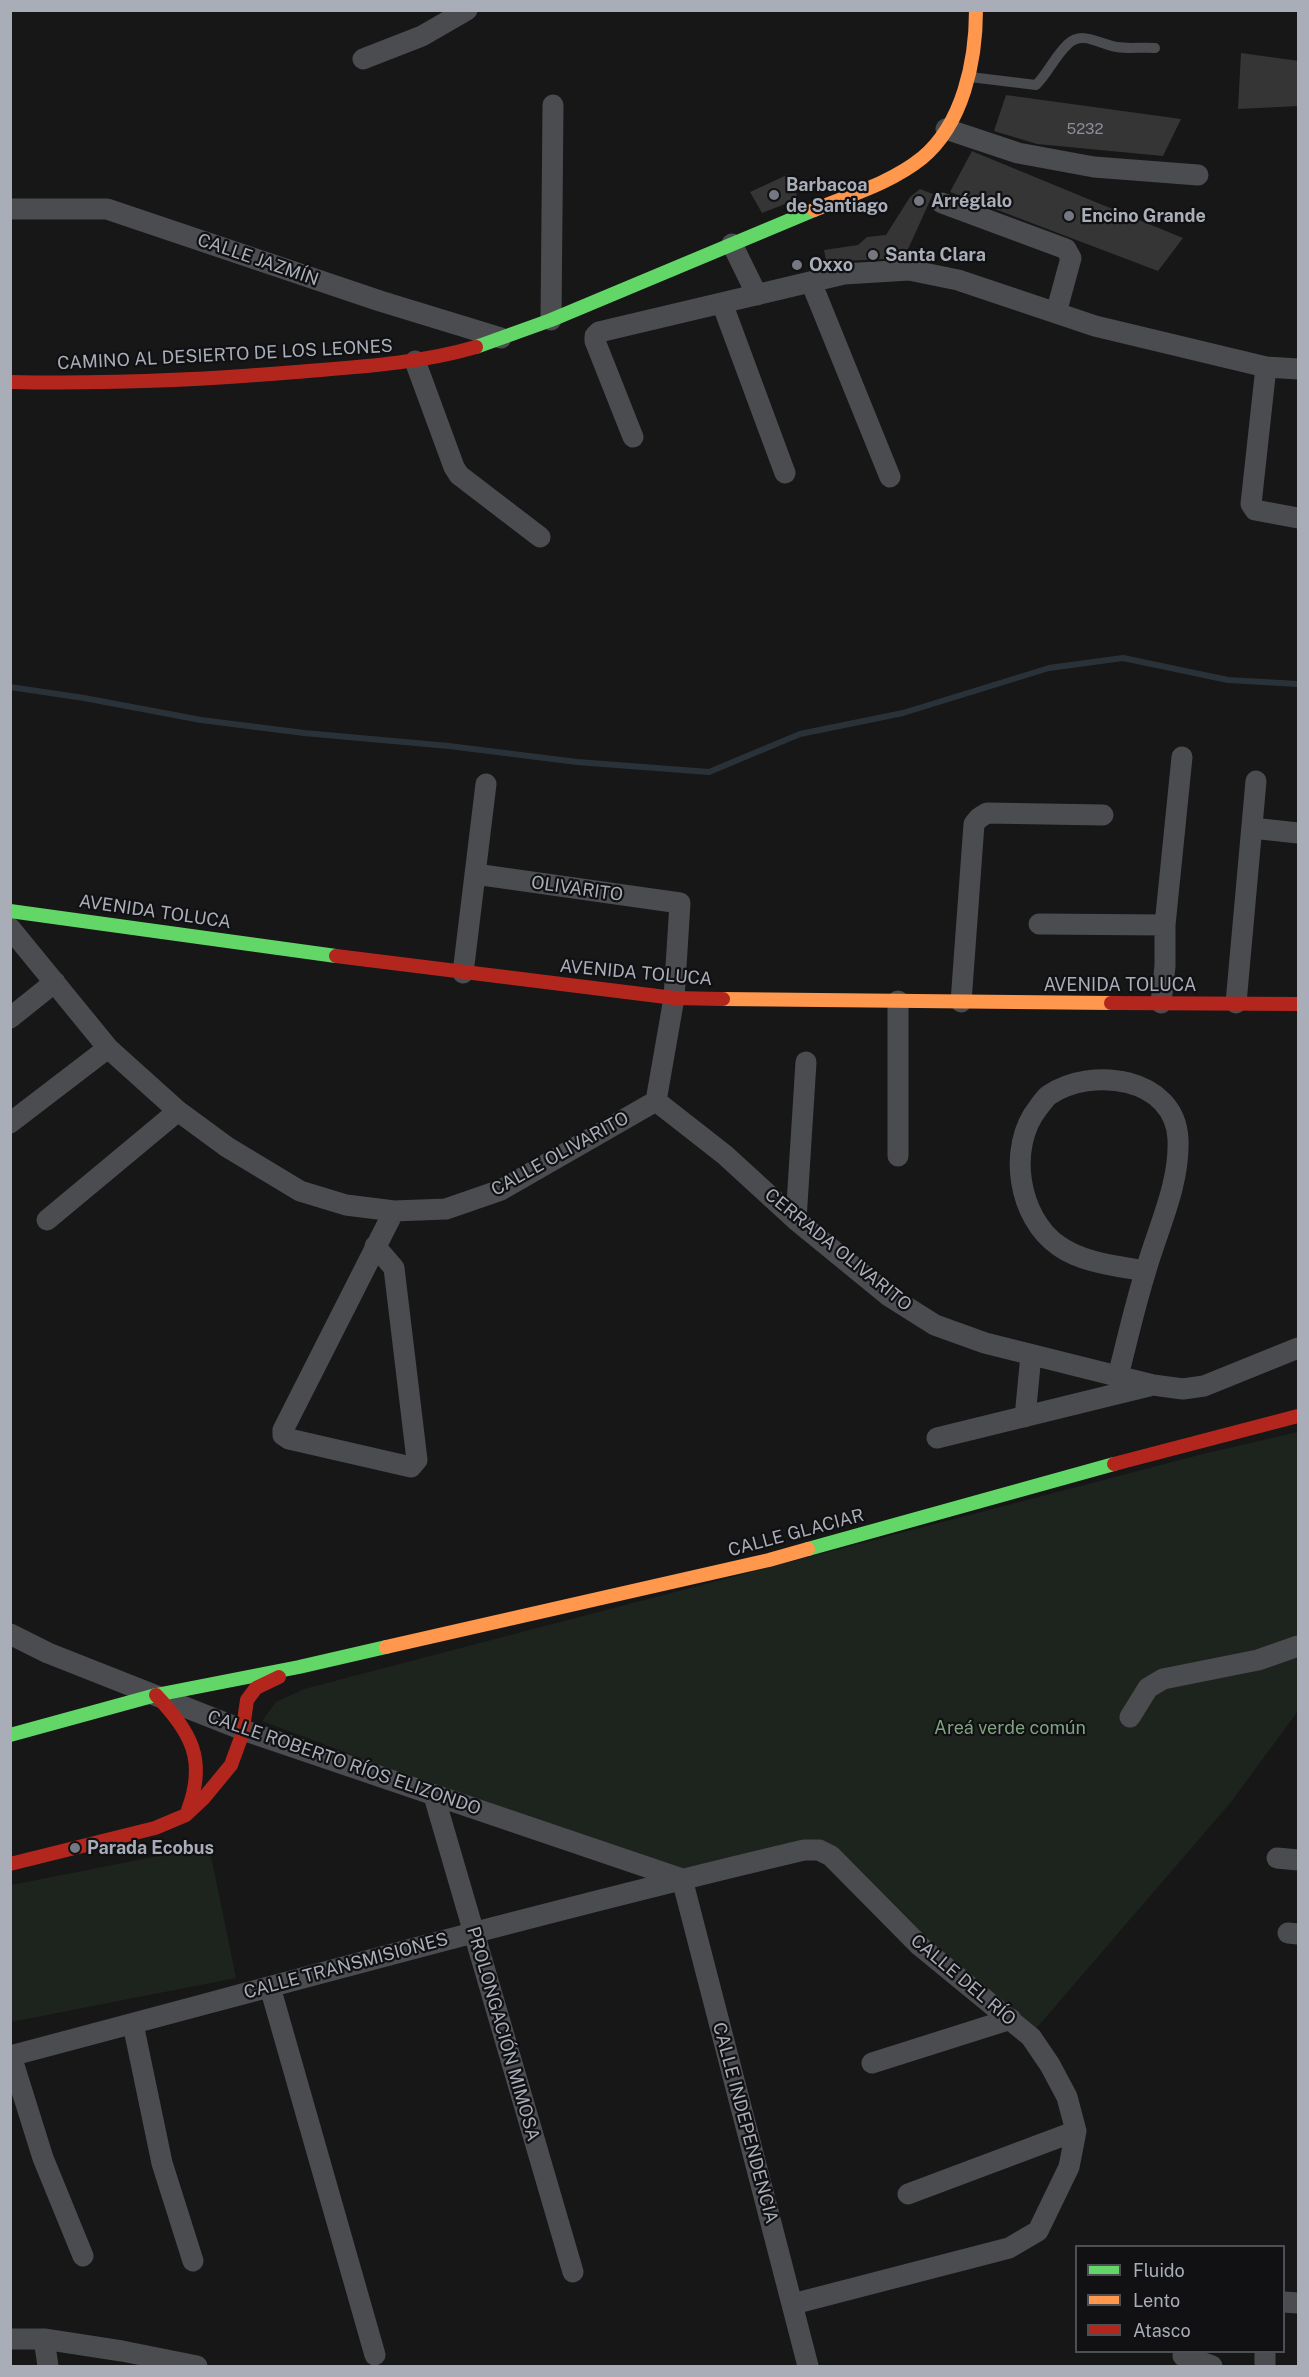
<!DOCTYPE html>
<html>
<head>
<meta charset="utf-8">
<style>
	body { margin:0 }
	#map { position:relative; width:1309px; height:2377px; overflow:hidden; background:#171717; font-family:"Public Sans",sans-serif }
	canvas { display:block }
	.frame { position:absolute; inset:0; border:12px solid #a8adb8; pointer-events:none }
	.legend { position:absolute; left:1075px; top:2245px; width:210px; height:108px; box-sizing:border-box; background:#111113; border:2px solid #4d4f55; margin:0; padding:8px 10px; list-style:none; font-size:18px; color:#a8adb8 }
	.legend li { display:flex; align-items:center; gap:12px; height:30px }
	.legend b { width:30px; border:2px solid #4d4f55 }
</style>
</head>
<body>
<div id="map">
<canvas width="1309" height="2377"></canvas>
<div class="frame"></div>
<ul class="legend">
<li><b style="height:8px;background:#63d668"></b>Fluido</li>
<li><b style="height:8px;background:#ff974d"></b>Lento</li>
<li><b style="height:8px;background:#b3261e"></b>Atasco</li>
</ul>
</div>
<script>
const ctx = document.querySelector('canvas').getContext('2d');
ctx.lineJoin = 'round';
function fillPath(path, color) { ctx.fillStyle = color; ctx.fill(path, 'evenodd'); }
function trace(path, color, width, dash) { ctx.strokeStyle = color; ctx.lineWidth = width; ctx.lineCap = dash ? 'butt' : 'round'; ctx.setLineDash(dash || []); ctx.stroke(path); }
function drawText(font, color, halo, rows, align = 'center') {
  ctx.font = font + ' "Public Sans",sans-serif'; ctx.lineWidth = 4.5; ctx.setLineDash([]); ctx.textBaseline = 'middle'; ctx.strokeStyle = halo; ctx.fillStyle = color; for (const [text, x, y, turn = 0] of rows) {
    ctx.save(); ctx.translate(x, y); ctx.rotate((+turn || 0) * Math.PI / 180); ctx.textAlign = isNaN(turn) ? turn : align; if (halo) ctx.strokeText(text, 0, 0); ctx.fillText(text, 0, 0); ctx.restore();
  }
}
fillPath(new Path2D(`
	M1298,1432V1711L1231,1802L1034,2031L819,1850L682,1879L262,1721L276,1702L304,1689L1199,1455Z
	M209,1846L236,1978L11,2022V1885Z`), '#1d241e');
trace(new Path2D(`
	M10,687L84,698L201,720L304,733L449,746L577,762L709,772L800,734L903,713L1049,668L1123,658L1228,680L1298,684`), '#2a3239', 6);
fillPath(new Path2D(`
	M1241,53L1299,61V106L1238,109Z
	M1006,95L1181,119L1163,156L1037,144L994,131Z
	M972,151L974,152L1183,238L1158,271L950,192Z
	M789,174L798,199L762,213L750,192Z
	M920,189L933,194L904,258L843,261L827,265L824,250L858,245L867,237L886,235L910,197Z`), '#353536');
trace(new Path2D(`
	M970,77L1036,85C1048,73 1055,56 1068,44C1083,30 1100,45 1117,47C1129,49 1142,47 1155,48`), '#4b4c50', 10);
trace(new Path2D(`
	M363,59L422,36L467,10
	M946,129L1018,153L1094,167L1198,175
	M942,203L1066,249L1071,258L1056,313
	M10,209H107L380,301L501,338
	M732,244L757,295
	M811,282L890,477
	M722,303L785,473
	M551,320L553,105
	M415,361L454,467L459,475L540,537
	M1266,367L1251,504L1255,510L1298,518
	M633,437L595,341V336L599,332L844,274L909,270L958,280L1095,326L1266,367L1298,369
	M1252,828L1298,833
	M1039,924L1165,925
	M10,928L108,1048L178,1111L227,1147L300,1191L346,1205L394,1211L446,1209L501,1190L656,1101L674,998L680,903L475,874
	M463,973L486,784
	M898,1001V1156
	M961,1002L974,824L979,818L987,813L1103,815
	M1161,1003L1165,966V925L1182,757
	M1236,1003L1256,781
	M10,1018L55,982
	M656,1101L725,1155L796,1220L889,1296L935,1325L985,1343L1153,1385L1183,1389L1204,1386L1298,1348
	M10,1123L108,1048
	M47,1220L178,1111
	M796,1220L806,1062
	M375,1246L394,1268L417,1460L411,1467L289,1439L283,1435V1430L394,1211
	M1118,1376C1127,1341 1135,1305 1146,1270C1158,1228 1180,1184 1178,1139C1175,1077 1092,1066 1049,1095C1045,1098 1041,1104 1038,1108C1007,1147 1018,1218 1059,1246C1083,1263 1117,1266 1145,1271
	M1025,1417L1031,1355
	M937,1438L1149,1386
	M10,1634L48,1653L243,1730L682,1879
	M1130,1717L1148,1688L1163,1679L1258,1660L1298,1646
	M434,1796L573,2272
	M1277,1858L1298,1860
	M682,1879L808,2366
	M1288,1933L1298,1934
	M270,1987L375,2355
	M133,2024L162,2163L193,2261
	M10,2056C275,1986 538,1913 804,1850H819L831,1856L920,1946L1031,2037L1050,2065L1067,2097L1076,2131L1069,2167L1038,2231L1009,2248L793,2304
	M11,2056L43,2158L83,2256
	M872,2063L1011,2019
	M908,2194L1076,2131
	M1284,2302L1298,2303
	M10,2339H44L122,2351L197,2366
	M44,2339L48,2366
	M1183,2356L1212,2366
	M1265,2366V2352`), '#4b4c50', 21);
trace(new Path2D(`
	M476,347L551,320L814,210
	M10,911L336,956
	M808,1549L1114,1464
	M10,1735L156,1695L299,1667L386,1647`), '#63d668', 14);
trace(new Path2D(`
	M814,210C850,195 891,183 922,158C963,124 976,61 976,10
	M723,999L1111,1003
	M386,1647L769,1560L808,1549`), '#ff974d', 14);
trace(new Path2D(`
	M10,382C105,384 201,380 296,372C357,367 417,364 476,347
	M336,956L674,998L723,999
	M1111,1003L1298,1004
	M1114,1464L1298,1416
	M156,1695C191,1733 207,1759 188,1810
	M10,1864L155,1828L186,1815L203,1799L231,1765L242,1735L247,1700L256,1688L279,1677`), '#b3261e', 14);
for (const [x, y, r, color] of [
	[774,195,6,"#757880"],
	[919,201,6,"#757880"],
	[1069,216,6,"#757880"],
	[873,255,6,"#757880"],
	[797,265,6,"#757880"],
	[75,1848,6,"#757880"]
]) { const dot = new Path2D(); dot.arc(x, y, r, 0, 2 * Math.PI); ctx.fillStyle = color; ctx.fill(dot); trace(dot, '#111113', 2); }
drawText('15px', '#8b8f98', null, [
	["5232",1085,129]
]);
drawText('bold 18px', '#a8adb8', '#111113', [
	["Barbacoa",786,185],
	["de Santiago",786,206],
	["Arréglalo",931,201],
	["Encino Grande",1081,216],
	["Santa Clara",885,255],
	["Oxxo",809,265],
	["Parada Ecobus",87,1848]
], 'left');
drawText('18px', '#a8adb8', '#111113', [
	["CALLE JAZMÍN",258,260,19],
	["CAMINO AL DESIERTO DE LOS LEONES",225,355,-3],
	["OLIVARITO",577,889,8],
	["AVENIDA TOLUCA",155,912,8],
	["AVENIDA TOLUCA",636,973,5],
	["AVENIDA TOLUCA",1120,985],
	["CALLE OLIVARITO",560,1154,-29],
	["CERRADA OLIVARITO",838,1250,39],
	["CALLE GLACIAR",796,1533,-15],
	["CALLE ROBERTO RÍOS ELIZONDO",344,1763,19],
	["CALLE TRANSMISIONES",346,1966,-15],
	["CALLE DEL RÍO",963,1980,40],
	["PROLONGACIÓN MIMOSA",503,2034,74],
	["CALLE INDEPENDENCIA",745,2123,75]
]);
drawText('18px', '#7fa381', '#111113', [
	["Areá verde común",1010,1728]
]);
</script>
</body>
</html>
